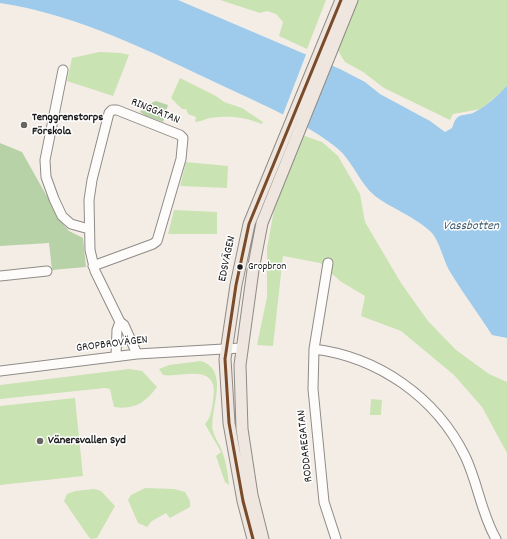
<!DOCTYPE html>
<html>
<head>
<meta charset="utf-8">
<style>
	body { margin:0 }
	canvas { display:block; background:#f4ede6 }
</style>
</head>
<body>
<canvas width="507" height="539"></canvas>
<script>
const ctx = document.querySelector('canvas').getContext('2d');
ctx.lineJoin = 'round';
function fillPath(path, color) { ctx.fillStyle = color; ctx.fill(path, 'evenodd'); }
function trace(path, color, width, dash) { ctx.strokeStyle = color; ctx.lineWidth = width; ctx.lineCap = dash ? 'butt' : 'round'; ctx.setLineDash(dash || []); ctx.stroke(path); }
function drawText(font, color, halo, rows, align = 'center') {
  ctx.font = font + ' Dekko,sans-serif'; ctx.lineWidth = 3; ctx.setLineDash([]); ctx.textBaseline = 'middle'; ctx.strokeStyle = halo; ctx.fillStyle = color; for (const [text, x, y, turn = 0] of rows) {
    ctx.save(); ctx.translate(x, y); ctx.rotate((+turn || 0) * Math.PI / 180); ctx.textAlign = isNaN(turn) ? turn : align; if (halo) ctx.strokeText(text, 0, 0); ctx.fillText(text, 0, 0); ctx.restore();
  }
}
fillPath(new Path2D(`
	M220,0H326L307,49L279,36L283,22L276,14L267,11L260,13Z
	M358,0H507V96L500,93L481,109L453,114L450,120L384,88L363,72L345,62L337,49Z
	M99,52L121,53L129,55L113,96L67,81L72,58Z
	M180,78L216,96L224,102L242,108L263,122L262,124C245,117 229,115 210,118C205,119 200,122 195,122L196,117L188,114L186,109H182L171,98Z
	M302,135L322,142L338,156L360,194L365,222L401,283L428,321L456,350L489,374L507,382V453L482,407L454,375L401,331L361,316L365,296L340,281L320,263L283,256L273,346L257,345L267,297V248L274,210Z
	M186,162L228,166L227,188L180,186Z
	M174,210L217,212V234H168Z
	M201,361C231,371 209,410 213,431C215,439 220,444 222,451C226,461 228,474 229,485L225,482L216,456L221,452L205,424C211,418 212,408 213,400C220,361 182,378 163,375L159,369L169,365Z
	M129,369L142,371L157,387C145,403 134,410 114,407L110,389L105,388L0,399V385Z
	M75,398L83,476L0,485V406Z
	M371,399L382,400L381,415H370Z
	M145,488L174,489L185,492L190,501V507L170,518L166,513L152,521L147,527L138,523L128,500L131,495Z
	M94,489L101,491L115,506L97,538L91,539L88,536L64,501L67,494L75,491Z`), '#cae3b3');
fillPath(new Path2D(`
	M156,101L168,105L163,122L146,116L140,112L144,106Z
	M0,143L22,152L62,223L69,231L83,238L86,267L52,270L49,243L0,246Z`), '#b8d2a8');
fillPath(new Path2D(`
	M0,0H178L340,69L365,82L380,94L430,121L445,132L452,128C454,124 454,120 458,117C462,114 468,115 473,113C487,106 496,97 507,86V338L492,335C478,313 462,292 449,270C443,259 440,243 432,233C419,219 391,208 375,196C359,183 353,161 337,148C303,121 261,104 223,86C151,52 79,15 0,3Z`), '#9ecbec');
fillPath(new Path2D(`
	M307,52L332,63L306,131L282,117Z`), '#f4ede6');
const minor = new Path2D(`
	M63,70L45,160L46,177L54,199L62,216L71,224L89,229
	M328,263L314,349L313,389L324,502L336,539
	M93,266L153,244L157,241L181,159L183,138L180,135L117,110H112L109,113L92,180L89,200L90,250L95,271L120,322L124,325L137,354
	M0,276L47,271
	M314,349C378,357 436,397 465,456C478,483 481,513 496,539
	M116,356L117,330L120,322
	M0,371L137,354L241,348`);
const major = new Path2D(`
	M253,539L243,501L229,423L225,359L236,285L249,224L341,0
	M263,539L252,495L242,429L240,365L253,270L262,223L352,0`);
trace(minor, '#8f8b87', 11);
trace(major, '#8f8b87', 13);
trace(minor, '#fdfcfb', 9);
trace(major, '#eee6df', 11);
trace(new Path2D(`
	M253,539L243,501L229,423L225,359L236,285L249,224L341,0`), '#7a4b2a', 3);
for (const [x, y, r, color] of [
	[24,125,4,"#686563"],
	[240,267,3.5,"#1c1c1c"],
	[40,441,4,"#686563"]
]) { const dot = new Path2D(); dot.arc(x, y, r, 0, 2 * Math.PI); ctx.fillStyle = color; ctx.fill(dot); trace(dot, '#fff', 1.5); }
drawText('11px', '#1c1c1c', '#fff', [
	["Gropbron",248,267]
], 'left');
drawText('12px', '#1c1c1c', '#fff', [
	["RINGGATAN",155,112,22],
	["EDSVÄGEN",228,259,-78],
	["GROPBROVÄGEN",112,345,-7],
	["RODDAREGATAN",306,446,-96]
]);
drawText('bold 12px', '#1c1c1c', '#fff', [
	["Tenggrenstorps",32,118],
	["Förskola",32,132],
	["Vänersvallen Syd",48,441]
], 'left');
drawText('italic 13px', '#415c70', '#fff', [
	["Vassbotten",471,227]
]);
</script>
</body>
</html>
